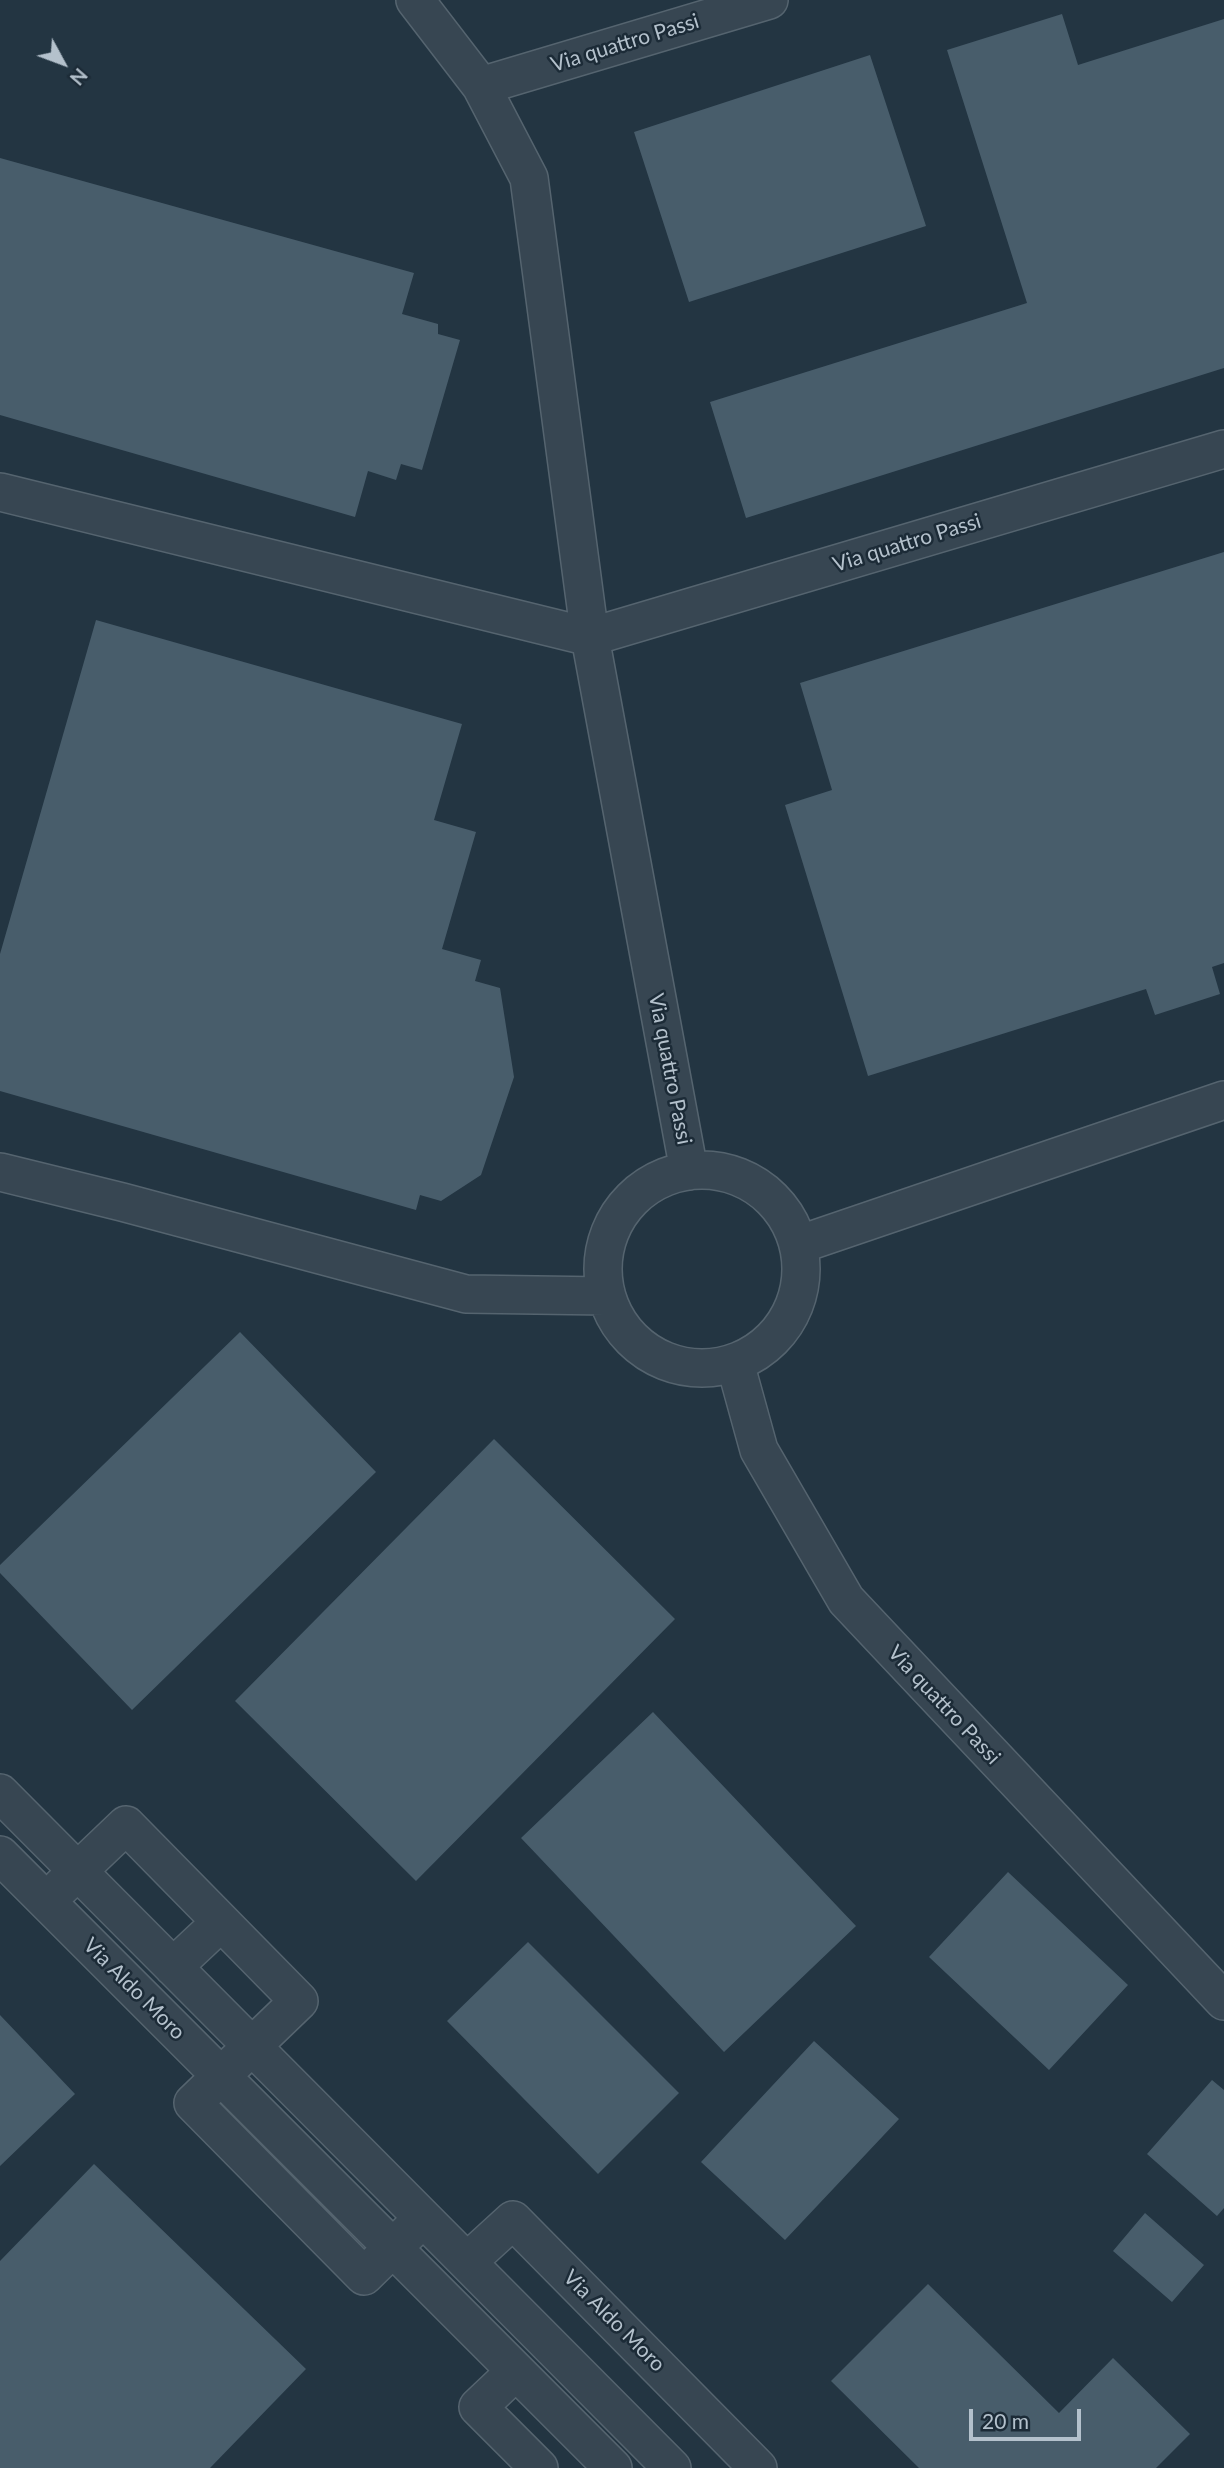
<!DOCTYPE html>
<html>
<head>
<meta charset="utf-8">
<style>
	body { margin:0 }
	#map { position:relative; width:1224px; height:2468px; overflow:hidden; background:#233542; font-family:Lato,sans-serif }
	canvas { display:block }
	.north { position:absolute; left:28px; top:28px; width:70px; height:70px; -webkit-text-stroke:5px #1c2b37; paint-order:stroke; rotate:131deg; font-size:19px; font-weight:700; line-height:28px; text-align:center; color:#b4c1cc }
	.north::after { content:''; display:block; margin:auto; width:24px; height:32px; background:#b4c1cc; clip-path:polygon(50% 0,100% 100%,50% 72%,0 100%) }
	.scale { position:absolute; left:969px; top:2409px; width:112px; height:32px; box-sizing:border-box; border:4px solid #b4c1cc; border-top:0; padding-left:9px; font-size:21px; line-height:24px; white-space:nowrap; color:#b4c1cc; -webkit-text-stroke:5px #1c2b37; paint-order:stroke }
</style>
</head>
<body>
<div id="map">
<canvas width="1224" height="2468"></canvas>
<div class="north">N</div>
<div class="scale">20 m</div>
</div>
<script>
const ctx = document.querySelector('canvas').getContext('2d');
ctx.lineJoin = 'round';
function fillPath(path, color) { ctx.fillStyle = color; ctx.fill(path, 'evenodd'); }
function trace(path, color, width, dash) { ctx.strokeStyle = color; ctx.lineWidth = width; ctx.lineCap = dash ? 'butt' : 'round'; ctx.setLineDash(dash || []); ctx.stroke(path); }
function drawText(font, color, halo, rows, align = 'center') {
  ctx.font = font + ' Lato,sans-serif'; ctx.lineWidth = 5; ctx.setLineDash([]); ctx.textBaseline = 'middle'; ctx.strokeStyle = halo; ctx.fillStyle = color; for (const [text, x, y, turn = 0] of rows) {
    ctx.save(); ctx.translate(x, y); ctx.rotate((+turn || 0) * Math.PI / 180); ctx.textAlign = isNaN(turn) ? turn : align; if (halo) ctx.strokeText(text, 0, 0); ctx.fillText(text, 0, 0); ctx.restore();
  }
}
fillPath(new Path2D(`
	M1062,14L1078,65L1224,19V368L746,518L710,402L1027,303L947,50Z
	M870,55L926,226L689,302L634,132Z
	M0,158L414,273L402,314L438,324V334L460,340L422,470L401,464L396,480L368,471L355,517L0,415Z
	M1224,552V963L1212,967L1220,994L1155,1015L1146,989L868,1076L785,805L832,790L800,683Z
	M96,620L462,724L434,820L476,832L442,949L481,960L475,981L500,988L514,1077L481,1175L441,1201L420,1195L416,1210L0,1091V954Z
	M240,1332L376,1472L132,1710L0,1573V1565Z
	M494,1439L675,1619L416,1881L235,1701Z
	M653,1712L856,1926L724,2052L521,1838Z
	M1008,1872L1128,1985L1049,2070L929,1957Z
	M528,1942L679,2093L598,2174L447,2021Z
	M0,2015L75,2094L0,2166Z
	M814,2041L899,2119L785,2240L701,2162Z
	M1212,2080L1224,2090V2208L1217,2216L1147,2154Z
	M94,2164L306,2369L210,2468H0V2261Z
	M1145,2213L1204,2265L1172,2302L1113,2251Z
	M928,2284L1059,2413L1113,2358L1190,2434L1156,2468H919L831,2381Z`), '#485d6b');
const street = new Path2D(`
	M415,0L481,86L529,178L590,637L689,1171
	M481,86L769,0
	M0,492L590,637L1224,449
	M603 1269a99 99 0 1 1 198 0a99 99 0 1 1-198 0Z
	M0,1172L122,1202L466,1294L606,1296
	M798,1245L1224,1100
	M735,1363L759,1450L846,1600L1224,2001
	M0,1793L672,2468
	M0,1855L613,2468
	M61,1887L126,1825L299,2001L193,2103L364,2276L410,2231
	M173,1967L221,1922
	M467,2262L513,2220L758,2468
	M516,2371L478,2407L539,2468`);
trace(street, '#55646f', 40);
trace(street, '#374652', 37);
drawText('21px', '#b4c1cc', '#1c2b37', [
	["Via quattro Passi",625,43,-17],
	["Via quattro Passi",907,543,-17],
	["Via quattro Passi",670,1069,79],
	["Via quattro Passi",944,1705,47],
	["Via Aldo Moro",134,1989,45],
	["Via Aldo Moro",614,2321,45]
]);
</script>
</body>
</html>
